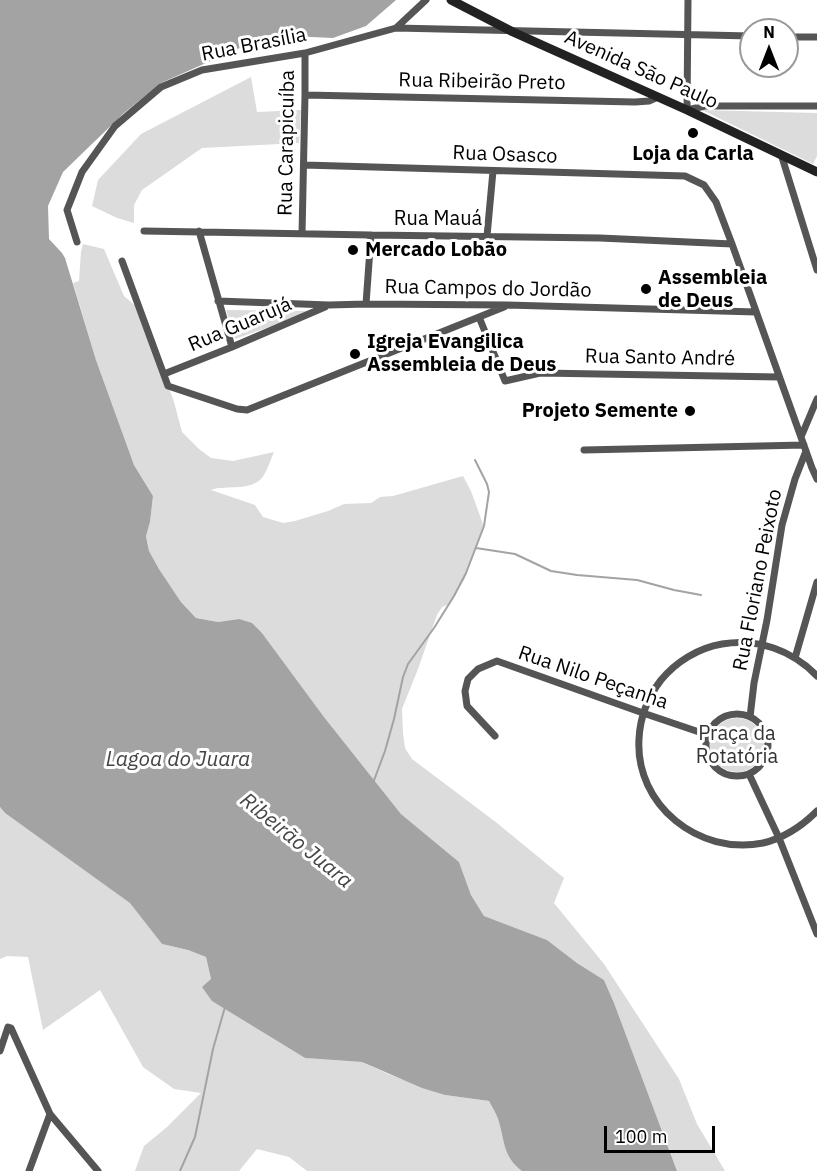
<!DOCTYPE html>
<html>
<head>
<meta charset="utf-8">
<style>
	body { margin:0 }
	#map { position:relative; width:817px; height:1171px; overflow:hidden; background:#fff; font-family:"IBM Plex Sans",sans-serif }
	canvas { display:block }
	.north { position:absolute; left:739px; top:18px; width:60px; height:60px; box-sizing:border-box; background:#fff; border:2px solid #999; border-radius:50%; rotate:0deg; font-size:16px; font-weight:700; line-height:24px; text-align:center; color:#000 }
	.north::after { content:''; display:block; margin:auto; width:21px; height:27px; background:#000; clip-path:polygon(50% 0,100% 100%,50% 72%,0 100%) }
	.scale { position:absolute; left:604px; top:1126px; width:111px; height:27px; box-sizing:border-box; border:3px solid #000; border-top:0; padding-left:8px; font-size:18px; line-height:21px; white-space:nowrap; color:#000; -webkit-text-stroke:4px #fff; paint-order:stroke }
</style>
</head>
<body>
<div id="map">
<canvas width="817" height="1171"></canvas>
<div class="north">N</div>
<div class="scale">100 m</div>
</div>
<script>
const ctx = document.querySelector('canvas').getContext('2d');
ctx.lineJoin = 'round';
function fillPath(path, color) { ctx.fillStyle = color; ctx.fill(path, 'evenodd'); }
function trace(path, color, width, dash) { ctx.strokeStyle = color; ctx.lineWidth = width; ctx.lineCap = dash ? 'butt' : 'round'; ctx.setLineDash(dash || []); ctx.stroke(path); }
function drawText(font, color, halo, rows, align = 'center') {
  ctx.font = font + ' "IBM Plex Sans",sans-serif'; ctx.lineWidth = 6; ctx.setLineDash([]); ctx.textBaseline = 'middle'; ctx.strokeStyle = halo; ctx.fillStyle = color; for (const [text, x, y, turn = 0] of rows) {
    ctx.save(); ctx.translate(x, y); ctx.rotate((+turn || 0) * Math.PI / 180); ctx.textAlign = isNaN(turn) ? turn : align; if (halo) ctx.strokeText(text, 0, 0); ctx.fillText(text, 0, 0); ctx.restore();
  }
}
fillPath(new Path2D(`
	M251,77L257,112L301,110L299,143L202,148L142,190L134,205V223L117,218L92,206L98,180L141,134Z
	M702,110L817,113V156L813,164Z
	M83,244L104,249L124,296L140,310L174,402L182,432L199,449L211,458L233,461L274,452C271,459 268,468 264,475C253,493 227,484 211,490L255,505L263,517L283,523L295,521L328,511L344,504L371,503L380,497L393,496L463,476L471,491L484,527L465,578L450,604L442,607L437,615L418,669L402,709L403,733L405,748L412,759L497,823L564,878L554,903L604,964L679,1079L697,1124L725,1171H677L614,1003L604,980L577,963L547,940L484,916L471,895L459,862L401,814L324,717L262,633L239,619L218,622L196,618L181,602L159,569L149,551L146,535L150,522L153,496L134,465L96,360L73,283L79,281L81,252Z
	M226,310L314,311L235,339Z
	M710 745a27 27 0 1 1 54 0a27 27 0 1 1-54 0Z
	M0,807L5,813L131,903L162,944L188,950L206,957L211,979L263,1032L305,1058L362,1062L388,1074L445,1095L489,1101C492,1107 496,1113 498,1119C505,1140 502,1156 522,1171H307L289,1157L257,1149L239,1171H135L144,1146L167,1127L201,1093L174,1089L143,1067L100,990L43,1030L28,957L7,956L0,959Z`), '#dcdcdc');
fillPath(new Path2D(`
	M0,0H396L366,26L333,38L269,35L161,83L124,113L63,172L48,206L49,239L62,253L65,258L96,360L134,465L153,496L150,522L146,536L149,551L159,569L181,602L196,618L218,622L239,619L252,623L262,633L324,717L401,814L459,862L471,895L484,916L547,940L577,963L604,980L614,1003L677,1171H522C502,1156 505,1140 498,1119C496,1113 492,1107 489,1101L445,1095L422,1088L362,1062L305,1058L212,1001L202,987L211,979L206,957L188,950L162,944L130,903L5,813L0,807Z`), '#a3a3a3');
trace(new Path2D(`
	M476,548L515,554L551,571L577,575L637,580L674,590L701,595
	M373,783L385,751L394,719L403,677L408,664L434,628L454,596L466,573L484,526L489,492L487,484L475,460
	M180,1171L195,1137L213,1049L225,1007`), '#a3a3a3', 2);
trace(new Path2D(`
	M688,0L687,110L705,106H817
	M396,28L751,36
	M787,37H817
	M305,95L635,102L649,101L658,97
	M781,154L817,270
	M304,165L685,176L704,185L716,202L732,244L812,468L817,479
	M144,231L371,235L600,238L732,244
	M199,231L232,347
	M302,234L305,95V53
	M487,236L493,171
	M77,242L67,210L82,172L115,126L161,87L202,70L305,53L396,28L426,0
	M122,261L168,386L237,409L247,410L504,307
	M218,301L329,305L366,304L507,305L756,312
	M366,304L371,235
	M479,317L505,381L540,373L779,377
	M164,374L232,347L325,307
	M801,437L817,399
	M584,450L804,445
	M795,658L817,582
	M817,676C792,650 758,638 722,644C698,648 676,662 661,680C648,697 640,717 639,739C635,805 699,856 763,843C784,838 802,826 817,811
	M706 745a31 31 0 1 1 62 0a31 31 0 1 1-62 0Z
	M750,717L754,683L767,620L782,525L795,479L806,451
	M495,736L467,706L465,691L468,679L478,669L497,661L643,713L708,735
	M749,774L779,838L817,934
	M8,1027L11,1028L50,1114L98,1171
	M0,1051L8,1027
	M29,1171L50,1114`), '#555', 7);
trace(new Path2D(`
	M451,0L513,32L687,110L817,172`), '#222', 9);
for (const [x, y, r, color] of [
	[693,133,6,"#000"],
	[353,250,6,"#000"],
	[646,289,6,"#000"],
	[355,354,6,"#000"],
	[690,411,6,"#000"]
]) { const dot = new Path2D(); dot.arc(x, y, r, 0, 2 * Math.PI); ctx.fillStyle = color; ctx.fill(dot); trace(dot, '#fff', 2); }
drawText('20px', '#000', '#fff', [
	["Rua Brasília",254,45,-11],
	["Avenida São Paulo",641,70,24],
	["Rua Ribeirão Preto",482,82,1],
	["Rua Carapicuíba",287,143,-89],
	["Rua Osasco",505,155,2],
	["Rua Mauá",438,219],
	["Rua Campos do Jordão",488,289,1],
	["Rua Guarujá",240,325,-23],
	["Rua Santo André",660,358,1],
	["Rua Floriano Peixoto",758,580,-79],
	["Rua Nilo Peçanha",593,678,19]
]);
drawText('bold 20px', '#000', '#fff', [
	["Loja da Carla",693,154,"center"],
	["Mercado Lobão",365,250],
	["Assembleia",658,278],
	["de Deus",658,301],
	["Igreja Evangilica",367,342],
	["Assembleia de Deus",367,365],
	["Projeto Semente",678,411,"right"]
], 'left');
drawText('20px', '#333', '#fff', [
	["Praça da",737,734],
	["Rotatória",737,757]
]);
drawText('italic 21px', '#444', '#fff', [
	["Lagoa do Juara",178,760],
	["Ribeirão Juara",296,841,39]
]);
</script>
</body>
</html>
